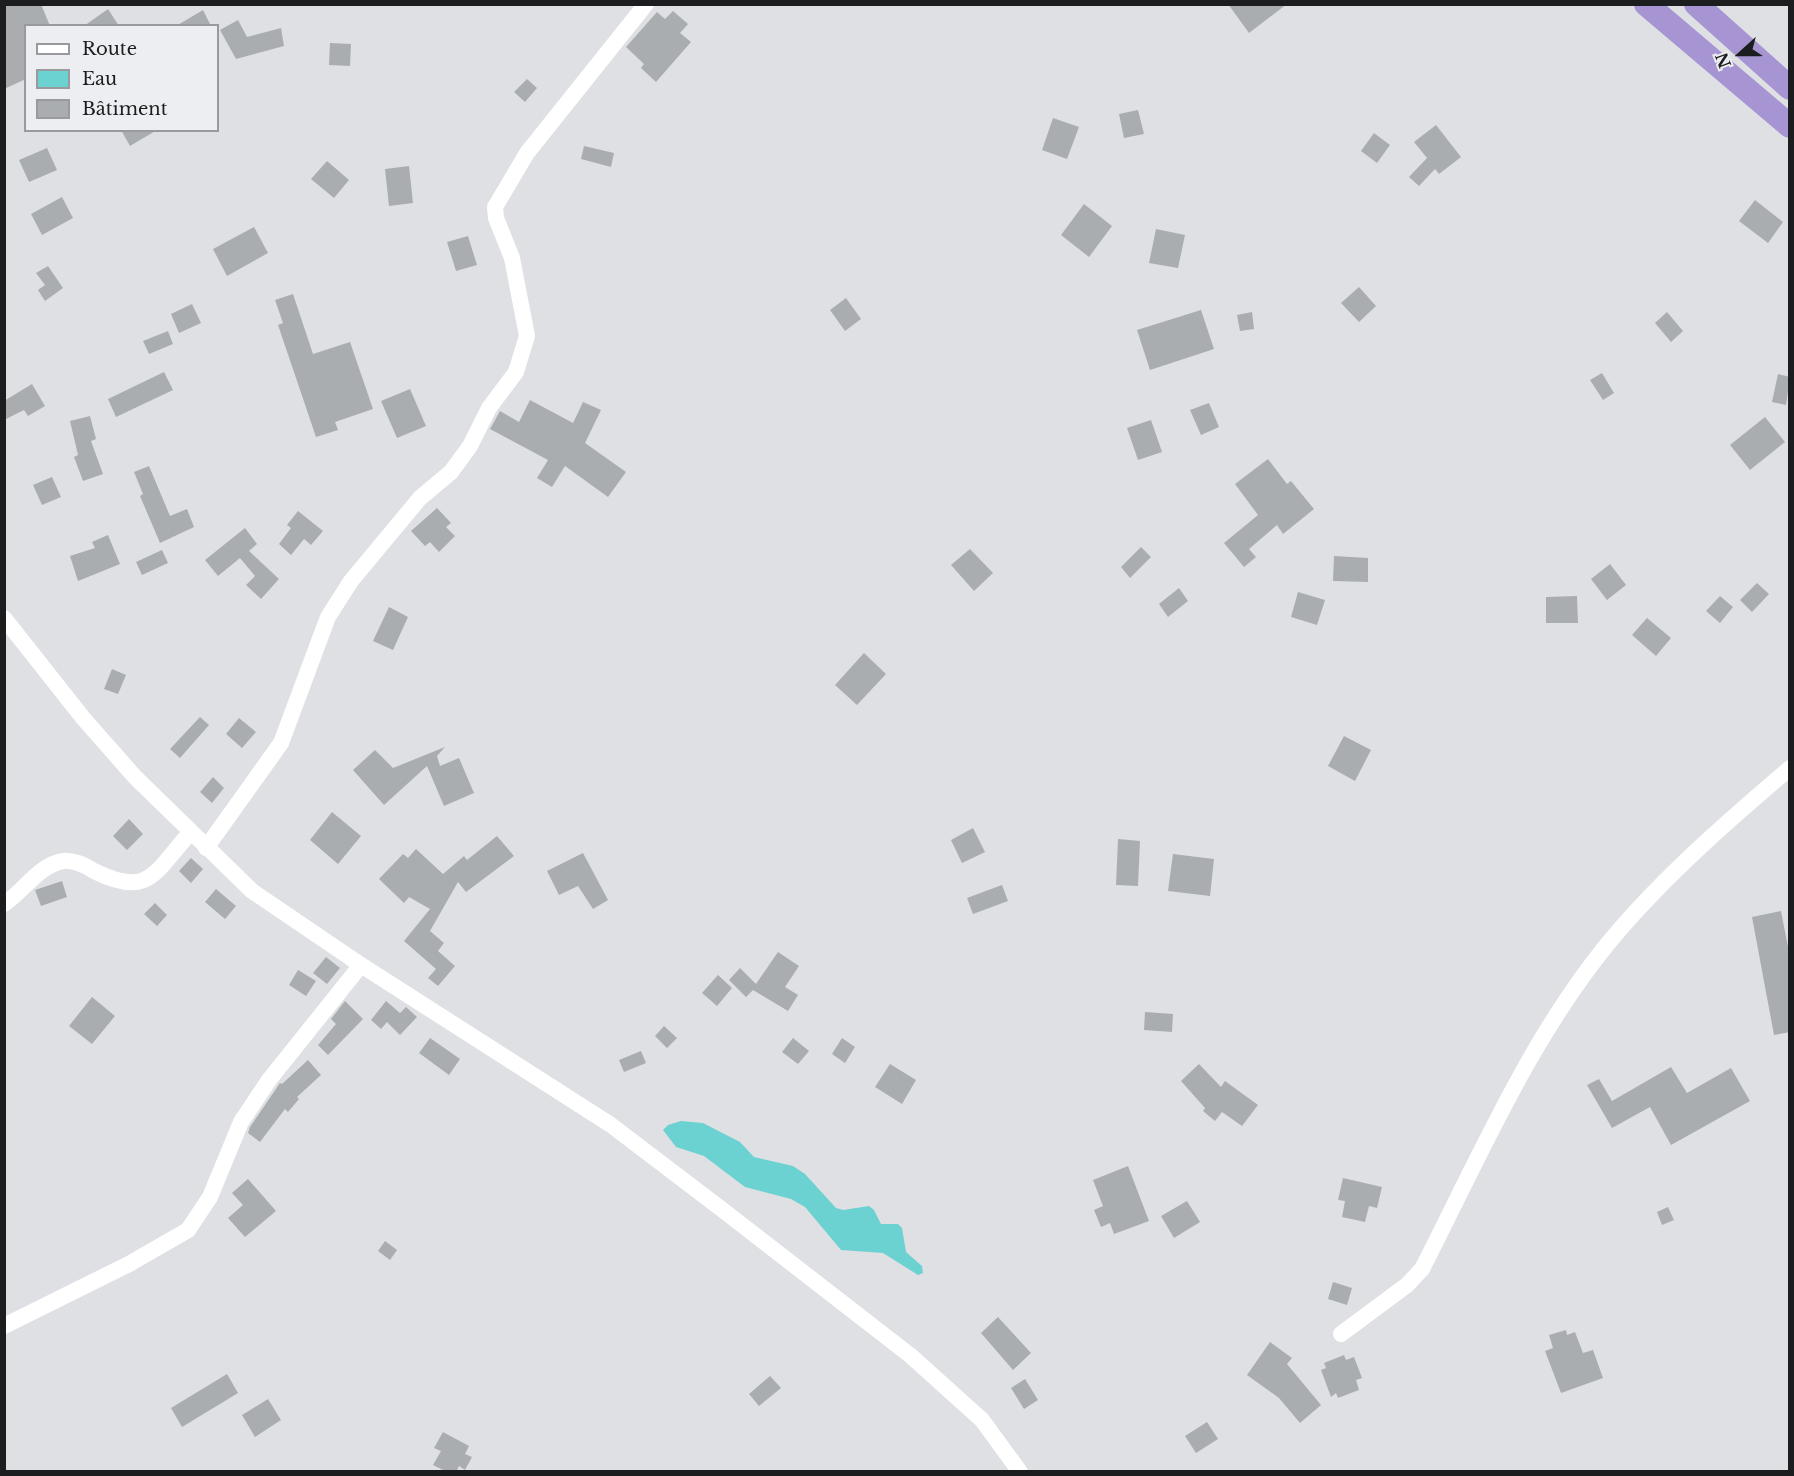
<!DOCTYPE html>
<html>
<head>
<meta charset="utf-8">
<style>
	body { margin:0 }
	#map { position:relative; width:1794px; height:1476px; overflow:hidden; background:#dee0e4; font-family:"Libre Baskerville",serif }
	canvas { display:block }
	.frame { position:absolute; inset:0; border:6px solid #1c1d1e; pointer-events:none }
	.legend { position:absolute; left:24px; top:24px; width:195px; height:108px; box-sizing:border-box; background:#eceef1; border:2px solid #999a9d; margin:0; padding:8px 10px; list-style:none; font-size:18px; color:#1c1d1e }
	.legend li { display:flex; align-items:center; gap:12px; height:30px }
	.legend b { width:30px; border:2px solid #999a9d }
	.north { position:absolute; left:1710px; top:24px; width:60px; height:60px; -webkit-text-stroke:4px #eceef1; paint-order:stroke; rotate:249deg; font-size:16px; font-weight:700; line-height:24px; text-align:center; color:#1c1d1e }
	.north::after { content:''; display:block; margin:auto; width:21px; height:27px; background:#1c1d1e; clip-path:polygon(50% 0,100% 100%,50% 72%,0 100%) }
</style>
</head>
<body>
<div id="map">
<canvas width="1794" height="1476"></canvas>
<div class="frame"></div>
<ul class="legend">
<li><b style="height:8px;background:#fff"></b>Route</li>
<li><b style="height:16px;background:#6cd2d1"></b>Eau</li>
<li><b style="height:16px;background:#aaadaf"></b>Bâtiment</li>
</ul>
<div class="north">N</div>
</div>
<script>
const ctx = document.querySelector('canvas').getContext('2d');
ctx.lineJoin = 'round';
function fillPath(path, color) { ctx.fillStyle = color; ctx.fill(path, 'evenodd'); }
function trace(path, color, width, dash) { ctx.strokeStyle = color; ctx.lineWidth = width; ctx.lineCap = dash ? 'butt' : 'round'; ctx.setLineDash(dash || []); ctx.stroke(path); }
fillPath(new Path2D(`
	M681,1121L703,1123L740,1142L754,1157L793,1166L805,1174L836,1208L843,1210L869,1206L874,1210L881,1224H898L902,1228L906,1252L922,1266L923,1273L918,1275L883,1253L841,1250L805,1207L791,1199L745,1187L704,1156L676,1147L663,1130L668,1125Z`), '#6cd2d1');
fillPath(new Path2D(`
	M4,4H41L50,26H26V79L4,89Z
	M1228,4H1287L1249,33Z
	M108,9L119,26H84Z
	M203,10L211,26H176Z
	M673,11L688,24L680,33L691,42L656,82L641,68L644,64L626,47L657,12L665,19Z
	M238,20L247,37L281,28L284,46L236,59L220,30Z
	M330,43L351,44L350,66L329,65Z
	M527,79L537,88L525,102L514,92Z
	M1138,110L1144,134L1124,138L1119,114Z
	M1053,118L1079,127L1067,159L1042,150Z
	M1436,125L1461,157L1439,174L1435,169L1419,186L1409,177L1427,158L1414,142Z
	M121,130H157L130,146Z
	M1374,133L1390,145L1377,163L1361,151Z
	M584,146L614,153L611,167L581,159Z
	M47,148L57,170L29,182L19,160Z
	M327,161L349,180L334,198L311,179Z
	M409,166L413,203L389,206L385,169Z
	M62,197L73,218L42,235L31,214Z
	M1755,200L1783,222L1768,243L1739,221Z
	M1084,204L1112,226L1089,257L1061,235Z
	M254,227L268,253L227,276L213,249Z
	M1156,229L1185,235L1178,268L1149,263Z
	M468,236L477,265L456,271L447,242Z
	M48,266L63,288L45,301L38,290L45,285L36,273Z
	M1359,287L1376,306L1359,322L1341,303Z
	M293,294L313,354L350,342L373,409L335,422L338,430L316,437L278,325L283,323L275,300Z
	M846,298L861,319L845,331L830,310Z
	M192,304L201,323L179,333L171,314Z
	M1201,310L1214,349L1150,370L1137,330Z
	M1252,312L1254,329L1240,331L1237,315Z
	M1667,312L1683,331L1671,342L1655,323Z
	M168,331L173,344L149,354L143,341Z
	M164,372L173,390L116,417L108,399Z
	M1602,373L1614,393L1603,400L1590,380Z
	M1778,374L1790,377L1786,405L1772,402Z
	M32,384L45,406L28,416L24,410L4,420V401Z
	M410,389L426,426L397,438L381,401Z
	M530,400L573,423L583,402L601,410L585,443L626,472L608,497L565,466L552,487L537,478L548,460L490,429L500,411L519,422Z
	M1209,403L1219,427L1201,435L1190,410Z
	M90,416L96,439L91,441L103,474L83,481L74,457L78,455L70,421Z
	M1765,417L1785,442L1750,470L1730,445Z
	M1151,420L1162,452L1138,460L1127,428Z
	M1268,459L1287,484L1291,481L1314,509L1283,534L1277,525L1249,549L1256,557L1244,567L1224,543L1258,515L1235,484Z
	M149,466L170,516L187,509L194,527L160,543L140,496L143,494L134,472Z
	M52,477L61,497L42,505L33,485Z
	M437,508L451,523L446,527L455,536L439,552L430,542L425,546L411,531Z
	M298,511L323,531L311,545L304,539L291,555L279,544L291,528L287,525Z
	M245,528L257,544L249,551L279,579L261,599L246,585L255,576L240,558L218,576L205,560Z
	M108,535L120,564L78,581L70,556L95,548L92,542Z
	M1141,547L1151,557L1130,578L1121,567Z
	M970,549L993,573L974,591L951,565Z
	M162,550L168,563L142,575L136,562Z
	M1334,556L1368,558V582L1333,581Z
	M1610,564L1626,585L1607,600L1591,579Z
	M1757,583L1769,594L1752,612L1740,600Z
	M1179,588L1188,601L1168,617L1159,604Z
	M1298,592L1325,600L1317,625L1291,617Z
	M1577,596L1578,623H1546V597Z
	M1720,596L1733,607L1720,623L1706,611Z
	M389,607L408,617L393,650L373,641Z
	M1647,618L1671,638L1656,656L1632,635Z
	M864,653L886,674L857,705L835,685Z
	M112,669L126,675L118,694L104,689Z
	M200,717L209,725L180,758L170,749Z
	M239,718L256,732L242,748L226,734Z
	M1344,736L1371,750L1355,781L1328,766Z
	M445,747L437,756L440,766L459,758L474,793L444,806L427,766L384,805L353,770L375,750L393,768Z
	M213,777L224,788L212,803L200,792Z
	M332,812L361,836L338,864L310,840Z
	M129,819L143,834L127,850L113,836Z
	M973,828L985,852L962,863L951,840Z
	M497,836L514,856L466,892L458,882L430,931L444,943L438,951L455,966L438,986L428,978L436,969L404,941L430,909L409,897L404,903L379,879L403,854L408,858L416,849L443,874L464,856L467,860Z
	M1118,839L1140,841L1138,886L1116,885Z
	M583,853L608,900L593,909L578,886L559,895L547,871Z
	M1173,854L1214,859L1210,896L1168,891Z
	M191,858L203,869L191,883L179,871Z
	M62,881L67,897L41,906L35,890Z
	M1002,885L1008,901L973,914L967,898Z
	M216,889L236,906L225,919L205,902Z
	M155,903L167,915L157,926L144,914Z
	M1781,911L1790,957V1032L1774,1035L1752,917Z
	M778,952L799,966L785,987L798,995L788,1011L753,990L746,997L729,980L740,968L756,984Z
	M326,957L340,968L327,984L313,973Z
	M298,970L316,981L306,996L289,985Z
	M718,975L732,988L717,1006L702,993Z
	M92,997L115,1016L92,1044L69,1026Z
	M345,1001L363,1019L328,1055L318,1045L336,1024L331,1019Z
	M386,1001L400,1013L406,1007L417,1017L400,1035L387,1022L381,1029L371,1020Z
	M1145,1012L1173,1014L1172,1032L1144,1030Z
	M664,1026L677,1038L667,1048L655,1036Z
	M430,1038L460,1059L449,1075L419,1053Z
	M793,1038L809,1051L798,1064L782,1052Z
	M842,1038L855,1047L845,1063L832,1054Z
	M641,1051L646,1063L624,1072L619,1060Z
	M308,1060L321,1075L297,1097L299,1099L288,1112L285,1109L260,1142L248,1133L250,1127L280,1083L282,1084Z
	M890,1064L916,1080L902,1104L875,1087Z
	M1199,1064L1221,1087L1225,1081L1258,1105L1242,1126L1222,1112L1215,1121L1203,1111L1205,1108L1181,1081Z
	M1671,1067L1687,1093L1731,1068L1750,1101L1671,1145L1650,1107L1612,1128L1587,1085L1599,1079L1612,1101Z
	M1128,1166L1149,1221L1114,1234L1110,1223L1101,1227L1094,1210L1103,1206L1093,1180Z
	M1343,1178L1382,1187L1377,1208L1369,1206L1365,1222L1342,1217L1345,1201L1338,1200Z
	M248,1179L276,1211L245,1237L228,1218L243,1205L232,1193Z
	M1187,1201L1200,1222L1174,1238L1161,1216Z
	M1668,1207L1674,1220L1662,1225L1657,1212Z
	M385,1241L397,1250L390,1260L378,1251Z
	M1333,1282L1352,1288L1347,1305L1328,1299Z
	M998,1317L1031,1353L1013,1370L981,1333Z
	M1566,1330L1567,1335L1575,1332L1583,1353L1593,1350L1603,1378L1561,1393L1545,1351L1553,1348L1549,1335Z
	M1270,1342L1292,1358L1287,1364L1321,1405L1300,1423L1279,1398L1247,1375Z
	M1344,1355L1346,1360L1354,1357L1362,1378L1356,1380L1359,1390L1338,1398L1336,1393L1331,1397L1321,1370L1326,1368L1324,1363Z
	M227,1374L238,1393L182,1427L171,1408Z
	M770,1376L781,1388L759,1406L749,1394Z
	M1025,1379L1038,1400L1024,1409L1011,1388Z
	M268,1399L281,1420L255,1437L242,1415Z
	M1207,1422L1218,1439L1196,1453L1185,1436Z
	M443,1432L469,1446L465,1454L472,1457L465,1470L459,1466L456,1472H447L433,1465L441,1451L434,1448Z`), '#aaadaf');
trace(new Path2D(`
	M4,618L83,718L135,777L252,891L361,965L611,1125L724,1211L911,1356L982,1420L1020,1472
	M206,848L281,743L328,617L351,581L420,498L451,472L470,446L489,408L516,372L527,336L512,258L496,218L495,207L527,153L646,4
	M4,904C24,891 39,865 63,861C73,860 86,866 94,871C150,899 155,871 190,833
	M4,1326L129,1264L188,1230L210,1197L241,1122L269,1080L361,965
	M1341,1334L1407,1285L1422,1269C1480,1156 1532,1033 1615,935C1667,874 1729,820 1790,768`), '#fff', 16);
trace(new Path2D(`
	M1646,4L1790,126
	M1696,4L1790,88`), '#a694d3', 24);
</script>
</body>
</html>
